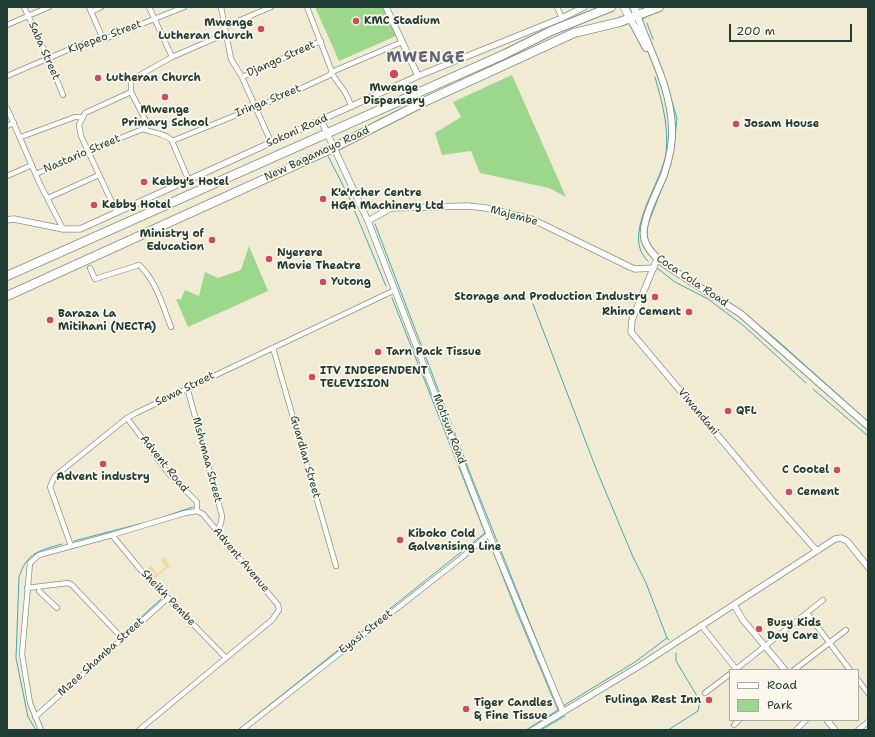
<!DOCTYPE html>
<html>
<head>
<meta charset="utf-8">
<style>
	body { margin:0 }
	#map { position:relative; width:875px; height:737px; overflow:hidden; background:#f2ebd3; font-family:"Shantell Sans",sans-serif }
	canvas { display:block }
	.frame { position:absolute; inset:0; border:8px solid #1f3d34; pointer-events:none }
	.legend { position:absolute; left:729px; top:669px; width:130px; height:52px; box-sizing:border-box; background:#fbf7ec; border:1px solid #a3ada2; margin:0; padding:5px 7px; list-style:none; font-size:12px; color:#1f3d34 }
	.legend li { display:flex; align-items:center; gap:8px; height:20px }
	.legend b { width:20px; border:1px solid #a3ada2 }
	.scale { position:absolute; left:729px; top:24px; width:123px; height:18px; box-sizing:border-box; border:2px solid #1f3d34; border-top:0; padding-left:5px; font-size:12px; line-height:14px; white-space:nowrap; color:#1f3d34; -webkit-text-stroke:3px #fbf7ec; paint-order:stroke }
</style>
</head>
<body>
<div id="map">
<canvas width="875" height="737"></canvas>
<div class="frame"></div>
<ul class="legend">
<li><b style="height:5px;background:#fff"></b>Road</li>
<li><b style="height:11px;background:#9bd88c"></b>Park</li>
</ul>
<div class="scale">200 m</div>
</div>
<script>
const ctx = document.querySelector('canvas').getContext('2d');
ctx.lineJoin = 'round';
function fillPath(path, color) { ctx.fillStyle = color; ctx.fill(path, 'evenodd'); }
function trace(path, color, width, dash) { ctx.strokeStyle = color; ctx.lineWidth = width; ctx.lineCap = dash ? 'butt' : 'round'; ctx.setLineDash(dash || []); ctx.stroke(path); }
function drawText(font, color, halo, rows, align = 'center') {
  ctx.font = font + ' "Shantell Sans",sans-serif'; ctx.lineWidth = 3.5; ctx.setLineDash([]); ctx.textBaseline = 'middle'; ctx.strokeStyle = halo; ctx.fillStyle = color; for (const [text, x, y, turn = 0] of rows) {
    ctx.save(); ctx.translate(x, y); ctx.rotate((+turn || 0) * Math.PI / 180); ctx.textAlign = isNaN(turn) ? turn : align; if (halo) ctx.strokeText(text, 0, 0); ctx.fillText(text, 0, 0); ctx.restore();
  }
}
fillPath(new Path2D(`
	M315,7H384L396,36L339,61Z
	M512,75L566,197L549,188L480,173L471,151L442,155L435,133L461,117L453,102Z
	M249,246L268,291L188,327L176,299H181L185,290L199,296L205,272L218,278L241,270Z`), '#9bd88c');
fillPath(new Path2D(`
	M164,557L170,566L154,579L145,571L151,565L157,574L166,567L160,560Z`), '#eeda9e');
trace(new Path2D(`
	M642,20L647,16
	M647,23L653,39
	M661,67L677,118L675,137
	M328,156L348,195L386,286
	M375,224L473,481L563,706L635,662L667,638
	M648,224L668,173L674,148
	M647,231V238
	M650,245L654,250
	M648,261C620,236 662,183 666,153C669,125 662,103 655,77
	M657,268L675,282L708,299L744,326L806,383
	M392,298L485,533
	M730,303L739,309
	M533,304L597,471L633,557L646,583L667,638L669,640
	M746,315L777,340L846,402
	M813,389L868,436
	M148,522L193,507
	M74,541L143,523
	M489,541L518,615L558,710L526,730
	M126,631L161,599
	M36,730L28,717L16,658L19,577C27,552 39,551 62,544
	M238,730L485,533
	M541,730L565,716
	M668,730L698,711L700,701L676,661V653`), '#3aacb3', 1);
const minor = new Path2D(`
	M24,7L49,60L63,95
	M89,7L103,39
	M149,7L172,57
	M221,7L231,59L242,77L271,142
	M307,7L334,77L345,92L352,107
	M557,7L562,18
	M91,12L101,7
	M7,25L49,7
	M224,27L271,7
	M7,76L77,46L107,38L184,7
	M242,77L321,41
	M7,108L39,182L63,229
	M7,126L14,123
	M143,129L146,128L147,123L131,92V80L172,57L225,34
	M21,137L75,117H82
	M36,174L88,151L143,129C152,133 166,133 172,141
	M7,176L32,165
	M189,181L172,141L291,93L328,76L334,71L402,42
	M48,198L99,175
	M116,211L81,136L79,125L85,113L131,92
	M90,268L95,279L139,265C156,280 163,307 171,327
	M273,348L336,566
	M187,387L222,516L221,523L217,531
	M127,418L169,474L197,502V511
	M112,535L144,574L226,658
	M71,546L50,487L55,476L127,418L136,413L395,290
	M27,588L68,583L72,585L122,638
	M39,591L57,608
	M807,613L850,670
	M701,625L736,669
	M735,670L823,600
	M794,670L846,630
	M858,680L868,693
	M705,693L730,674
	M35,717L168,598
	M734,725L739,720
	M41,730L30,703L22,654L30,563L39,555L112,535L185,513L197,511
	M139,730L272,620L279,610L278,605L203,514L197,511
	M242,730L460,559L489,534
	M796,730L806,720
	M858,730L868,722`);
const tertiary = new Path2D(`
	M386,7L418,76
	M321,120L368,221L489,534L563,712
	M7,220L14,219L63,229H80L418,76L562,18L584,7
	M368,221L391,208L468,206L486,208L531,219L542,224L630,267L635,269L654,268
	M657,259L632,320L631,332L772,500L817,551
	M734,605L743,620L785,670
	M827,720L835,730
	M533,730L641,665L835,539L841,538L847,541L868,567`);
const secondary = new Path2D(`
	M637,15C650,52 671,88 672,128C673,144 669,160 664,175C657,192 641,221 644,238C647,250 657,259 667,266L741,314L868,426
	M630,18L646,48`);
const primary = new Path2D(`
	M624,7L630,18
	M634,7L637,15`);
const trunk = new Path2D(`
	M7,276L505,54L551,31L611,7
	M7,296L333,148L426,101L574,33L620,22L659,7`);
trace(minor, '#889484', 6);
trace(tertiary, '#889484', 7);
trace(secondary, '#889484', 8);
trace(primary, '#889484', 8);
trace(trunk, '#889484', 10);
trace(minor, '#fff', 4.5);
trace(tertiary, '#fff', 5.5);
trace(secondary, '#fff', 6);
trace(primary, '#fff', 7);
trace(trunk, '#fff', 8);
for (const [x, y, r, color] of [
	[356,21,4,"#d1495b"],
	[261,29,4,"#d1495b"],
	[394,74,5,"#d1495b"],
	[98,78,4,"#d1495b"],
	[165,97,4,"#d1495b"],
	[736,124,4,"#d1495b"],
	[144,182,4,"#d1495b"],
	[323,199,4,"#d1495b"],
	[94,205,4,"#d1495b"],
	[212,240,4,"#d1495b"],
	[269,259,4,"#d1495b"],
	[323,282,4,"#d1495b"],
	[655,297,4,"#d1495b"],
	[689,312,4,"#d1495b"],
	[50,320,4,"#d1495b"],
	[378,352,4,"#d1495b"],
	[312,377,4,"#d1495b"],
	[728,411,4,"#d1495b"],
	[103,464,4,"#d1495b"],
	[837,470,4,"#d1495b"],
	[789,492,4,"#d1495b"],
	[400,540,4,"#d1495b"],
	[759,629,4,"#d1495b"],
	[709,700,4,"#d1495b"],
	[466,709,4,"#d1495b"]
]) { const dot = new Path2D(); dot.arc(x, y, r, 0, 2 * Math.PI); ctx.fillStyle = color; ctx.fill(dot); trace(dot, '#fbf7ec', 1.5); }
drawText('bold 11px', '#1f3d34', '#fbf7ec', [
	["KMC Stadium",364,21],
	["Mwenge",253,23,"right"],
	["Lutheran Church",253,36,"right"],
	["Lutheran Church",106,78],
	["Mwenge",394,88,"center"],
	["Dispensery",394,101,"center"],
	["Mwenge",165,110,"center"],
	["Primary School",165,123,"center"],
	["Josam House",744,124],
	["Kebby's Hotel",152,182],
	["K'a'rcher Centre",331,193],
	["HGA Machinery Ltd",331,206],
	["Kebby Hotel",102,205],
	["Ministry of",204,234,"right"],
	["Education",204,247,"right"],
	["Nyerere",277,253],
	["Movie Theatre",277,266],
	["Yutong",331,282],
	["Storage and Production Industry",647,297,"right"],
	["Rhino Cement",681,312,"right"],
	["Baraza La",58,314],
	["Mitihani (NECTA)",58,327],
	["Tarn Pack Tissue",386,352],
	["ITV INDEPENDENT",320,371],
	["TELEVISION",320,384],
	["QFL",736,411],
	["C Cootel",829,470,"right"],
	["Advent industry",103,477,"center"],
	["Cement",797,492],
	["Kiboko Cold",408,534],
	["Galvenising Line",408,547],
	["Busy Kids",767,623],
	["Day Care",767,636],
	["Fulinga Rest Inn",701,700,"right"],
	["Tiger Candles",474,703],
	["& Fine Tissue",474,716]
], 'left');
drawText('11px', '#1f3d34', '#fbf7ec', [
	["Kipepeo Street",105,37,-20],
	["Saba Street",44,51,66],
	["Django Street",281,59,-24],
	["Iringa Street",268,101,-22],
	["Sokoni Road",297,131,-24],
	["Nastario Street",82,154,-23],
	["New Bagamoyo Road",317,154,-25],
	["Majembe",514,216,15],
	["Coca Cola Road",692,281,34],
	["Sewa Street",185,389,-26],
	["Viwandani",698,412,50],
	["Motisun Road",449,429,69],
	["Guardian Street",305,457,74],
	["Mshumaa Street",207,460,75],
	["Advent Road",164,464,51],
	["Advent Avenue",241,560,50],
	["Sheikh Pembe",168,598,46],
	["Eyasi Street",366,632,-38],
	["Mzee Shamba Street",101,657,-42]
]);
ctx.letterSpacing = '1px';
drawText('bold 15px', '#606474', '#fbf7ec', [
	["MWENGE",426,58]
]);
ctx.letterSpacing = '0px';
</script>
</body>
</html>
